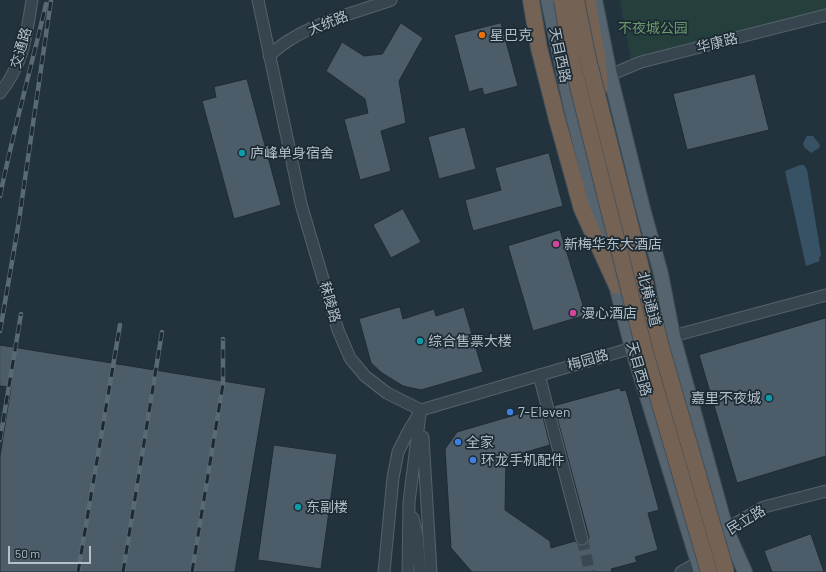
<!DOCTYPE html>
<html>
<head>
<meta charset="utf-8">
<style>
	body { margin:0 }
	#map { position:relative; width:826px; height:572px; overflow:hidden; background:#23333e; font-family:Barlow,sans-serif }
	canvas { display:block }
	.scale { position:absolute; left:8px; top:546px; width:83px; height:18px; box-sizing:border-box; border:2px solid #b3bfc9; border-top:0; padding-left:5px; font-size:12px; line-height:14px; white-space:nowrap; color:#b3bfc9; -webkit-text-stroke:3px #1c2a33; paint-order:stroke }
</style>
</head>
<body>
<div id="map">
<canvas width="826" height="572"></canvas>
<div class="scale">50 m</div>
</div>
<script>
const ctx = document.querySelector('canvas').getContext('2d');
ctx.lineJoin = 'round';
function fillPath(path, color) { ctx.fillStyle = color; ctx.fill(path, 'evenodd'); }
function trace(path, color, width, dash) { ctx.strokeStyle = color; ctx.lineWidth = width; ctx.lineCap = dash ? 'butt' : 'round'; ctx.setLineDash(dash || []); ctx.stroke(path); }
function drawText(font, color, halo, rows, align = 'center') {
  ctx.font = font + ' Barlow,"Noto Sans SC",sans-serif'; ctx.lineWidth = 3.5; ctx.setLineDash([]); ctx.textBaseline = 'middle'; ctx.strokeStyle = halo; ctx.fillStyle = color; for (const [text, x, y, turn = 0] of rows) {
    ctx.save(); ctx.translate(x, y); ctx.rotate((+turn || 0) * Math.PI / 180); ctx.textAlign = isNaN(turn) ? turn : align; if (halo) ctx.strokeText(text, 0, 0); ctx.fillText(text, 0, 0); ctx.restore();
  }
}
fillPath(new Path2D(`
	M620,0H826V17L631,61Z`), '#253f3d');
fillPath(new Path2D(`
	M807,136H813L820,145L819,148L811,153L804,147L803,143Z
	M800,165H804L807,170L821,255L819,258L820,261L806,266L785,171Z`), '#375265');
const building = new Path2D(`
	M401,23L423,38L399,81L406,123L381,131L391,171L360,180L344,119L368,113L365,99L326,71L342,42L364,56L382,54Z
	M501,23L518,86L484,95L482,88L469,92L454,35Z
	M755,74L769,130L687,150L673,94Z
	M247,79L281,205L234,219L202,101L216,97L214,87Z
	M465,127L476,169L439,179L428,137Z
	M549,153L563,206L473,231L465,200L501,190L495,168Z
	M403,209L421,242L391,258L373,225Z
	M560,230L586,315L533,331L508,246Z
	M400,307L403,319L434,309L436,316L464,307L483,372L421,390L403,386L382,373L371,363L359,319Z
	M826,318V456L737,483L699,355Z
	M0,345L266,388L235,572H0V456L11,387L0,386Z
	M620,388L621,391L626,390L659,510L648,513L658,550L635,557L637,562L611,569L612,572H472L451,548L445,449L457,432L539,408V410L541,409L550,445L506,458L505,510L550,541L551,548L575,541L580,546H584L587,544L589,537L554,406Z
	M274,445L337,454L321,569L258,560Z
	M811,534L824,572H772L764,551Z`);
fillPath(building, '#4c5d69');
trace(building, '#1e2c35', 1);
trace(new Path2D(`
	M582,539L590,572`), '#394853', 11, [11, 5.5]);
const minor = new Path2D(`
	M258,0L301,204L338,330L350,358L365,376L387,393L421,410
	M269,56C275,51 281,45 288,41C319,21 357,12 391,0
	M610,75L641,62L826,15
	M0,93C24,63 26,36 32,0
	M539,375L582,539
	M421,410L673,336L826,295
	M423,437L431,572
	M413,518L417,535L420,572
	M722,534L726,529L764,507L826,491
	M384,572L393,478L398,452L408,432L421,410
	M408,572L409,502L420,414
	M681,572L697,563L703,556`);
const major = new Path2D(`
	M548,0L570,104L632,348L701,572
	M595,0L610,75L643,209L661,274L673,336L726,529L745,572`);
const highway = new Path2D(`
	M531,0L539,48L557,119L582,209L617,286
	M587,0L597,55L600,87`);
trace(minor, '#55626c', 13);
trace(major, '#404e57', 16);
trace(highway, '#424f59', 18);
trace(minor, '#37454e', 11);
trace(major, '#55646e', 14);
trace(highway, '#746254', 16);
const rail = new Path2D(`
	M0,196C13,132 31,68 46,4
	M0,331L18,227L51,0
	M0,440L21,314
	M78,572L120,325
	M123,572L162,332
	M192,572L223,384V339`);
trace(rail, '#596a75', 4.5);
trace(rail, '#1c2a33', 3, [9]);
const highwayBridge = new Path2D(`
	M562,0L572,62L610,214L645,352L709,572
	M576,0L588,59L661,347L726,572`);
trace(highwayBridge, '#424f59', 18, []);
trace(highwayBridge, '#746254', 16);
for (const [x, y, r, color] of [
	[482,35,4,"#e8710a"],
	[242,153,4,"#0f9aa8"],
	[556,244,4,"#d1479c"],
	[573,313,4,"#d1479c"],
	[420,341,4,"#0f9aa8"],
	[769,398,4,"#0f9aa8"],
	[510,412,4,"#3f7fe0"],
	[458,442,4,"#3f7fe0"],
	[473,460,4,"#3f7fe0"],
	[298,507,4,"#0f9aa8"]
]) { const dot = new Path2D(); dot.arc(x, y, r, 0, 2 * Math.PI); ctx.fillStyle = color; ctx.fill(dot); trace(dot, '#1c2a33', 1.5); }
drawText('14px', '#b3bfc9', '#1c2a33', [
	["大统路",328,23,-22],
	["华康路",717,43,-14],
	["交通路",21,48,-74],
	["天目西路",560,55,78],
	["北横通道",649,299,76],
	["秣陵路",330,302,74],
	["梅园路",588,360,-16],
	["天目西路",639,369,74],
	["民立路",746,520,-31]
]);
drawText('14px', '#6a9a6c', '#1c2a33', [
	["不夜城公园",653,28]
]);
drawText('14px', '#b3bfc9', '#1c2a33', [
	["星巴克",490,35],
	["庐峰单身宿舍",250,153],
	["新梅华东大酒店",564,244],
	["漫心酒店",581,313],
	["综合售票大楼",428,341],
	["嘉里不夜城",761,398,"right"],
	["7-Eleven",518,412],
	["全家",466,442],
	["环龙手机配件",481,460],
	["东副楼",306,507]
], 'left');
</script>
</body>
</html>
